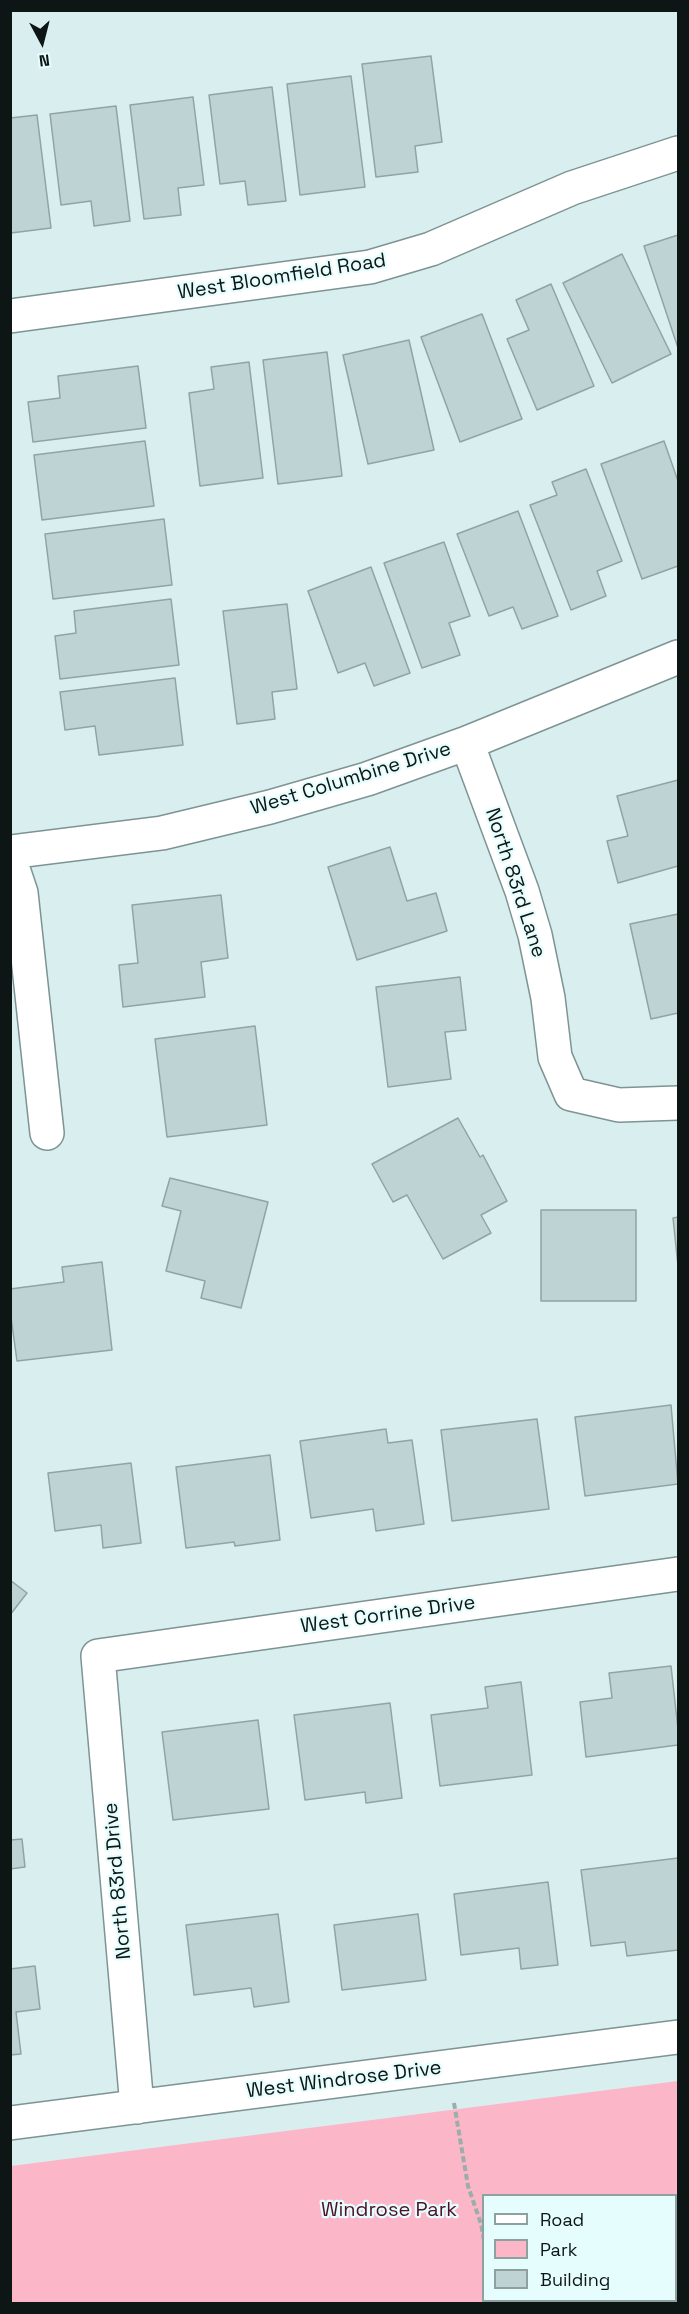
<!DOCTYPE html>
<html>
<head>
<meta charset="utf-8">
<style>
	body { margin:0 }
	#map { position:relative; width:689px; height:2314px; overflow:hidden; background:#d9efef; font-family:"Space Grotesk",sans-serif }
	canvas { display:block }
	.frame { position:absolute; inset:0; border:12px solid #0d1515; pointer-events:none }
	.legend { position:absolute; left:482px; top:2194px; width:195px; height:108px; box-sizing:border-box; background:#e6fdfd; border:2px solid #8fa0a0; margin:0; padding:8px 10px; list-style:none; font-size:18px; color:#0d1515 }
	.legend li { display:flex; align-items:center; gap:12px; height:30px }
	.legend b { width:30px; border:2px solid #8fa0a0 }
	.north { position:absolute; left:12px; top:12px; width:60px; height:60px; -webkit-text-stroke:4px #e6fdfd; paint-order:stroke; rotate:173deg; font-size:16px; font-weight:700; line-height:24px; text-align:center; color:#0d1515 }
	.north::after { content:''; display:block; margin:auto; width:21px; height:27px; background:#0d1515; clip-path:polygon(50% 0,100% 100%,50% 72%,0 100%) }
</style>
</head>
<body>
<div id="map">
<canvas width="689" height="2314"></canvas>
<div class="frame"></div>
<ul class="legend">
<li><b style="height:8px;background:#fff"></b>Road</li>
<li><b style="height:16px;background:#fbb6c8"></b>Park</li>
<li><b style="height:16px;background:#bed3d3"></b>Building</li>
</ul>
<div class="north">N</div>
</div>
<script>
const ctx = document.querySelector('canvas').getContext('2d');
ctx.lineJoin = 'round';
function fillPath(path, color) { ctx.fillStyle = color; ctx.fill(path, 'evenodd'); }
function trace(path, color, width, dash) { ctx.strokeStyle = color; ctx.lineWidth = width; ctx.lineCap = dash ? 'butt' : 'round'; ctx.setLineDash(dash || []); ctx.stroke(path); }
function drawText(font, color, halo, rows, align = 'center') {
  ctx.font = font + ' "Space Grotesk",sans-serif'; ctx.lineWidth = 4.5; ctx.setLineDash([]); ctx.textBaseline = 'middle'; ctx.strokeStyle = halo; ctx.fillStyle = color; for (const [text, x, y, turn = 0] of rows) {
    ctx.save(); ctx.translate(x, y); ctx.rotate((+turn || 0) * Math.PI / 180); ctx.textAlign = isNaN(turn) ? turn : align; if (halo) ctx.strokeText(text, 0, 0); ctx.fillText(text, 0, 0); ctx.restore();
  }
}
fillPath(new Path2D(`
	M678,2081V2303H11V2166ZM484,2196H676V2300H484Z`), '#fbb6c8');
const building = new Path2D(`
	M431,56L442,142L415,146L418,172L376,177L362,64Z
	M351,76L365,187L300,195L287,84Z
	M272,87L286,201L248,205L245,181L220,184L209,95Z
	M193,97L204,185L178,188L181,215L144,219L130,105Z
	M116,106L130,221L94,226L91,201L61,205L50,114Z
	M37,115L51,228L11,233L10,118Z
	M678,235V348L644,246Z
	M622,254L671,354L612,383L563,283Z
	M551,284L594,386L537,410L507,339L529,330L516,300Z
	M482,314L522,419L460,442L421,337Z
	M409,340L434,450L368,464L343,355Z
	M327,352L342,476L278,484L263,360Z
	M249,362L263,478L200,486L189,393L214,389L211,367Z
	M138,366L146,428L33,442L28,402L60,398L58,376Z
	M145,441L154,506L42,520L34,455Z
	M664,441L678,481V566L642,579L601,464Z
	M586,469L622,561L597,571L606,596L571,610L530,505L557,495L552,482Z
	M518,511L558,616L522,629L513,607L489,616L457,534Z
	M164,519L172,585L53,599L45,534Z
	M444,542L470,616L449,623L460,655L422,668L384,563Z
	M371,567L410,673L374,686L365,663L338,673L308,591Z
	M171,599L179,665L60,679L55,636L76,633L74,611Z
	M287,604L297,689L272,692L275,719L237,724L223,611Z
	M175,678L183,745L99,755L95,726L65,730L60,692Z
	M678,780V866L618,883L607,841L628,836L617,796Z
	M390,847L407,901L436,893L447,931L357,960L328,867Z
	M221,895L228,958L201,962L205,997L123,1007L119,965L138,963L132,905Z
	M678,914V1013L651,1019L630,924Z
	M460,977L466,1030L445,1032L451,1079L388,1087L376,987Z
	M255,1026L267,1125L167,1137L155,1039Z
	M458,1118L480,1157L483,1155L507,1201L481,1215L491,1233L443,1259L407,1195L393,1202L372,1164Z
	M170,1178L268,1202L241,1308L201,1298L205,1281L166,1271L181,1211L162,1206Z
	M541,1210H636V1301H541Z
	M678,1217V1266L673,1218Z
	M102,1262L112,1350L17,1361L10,1310V1289L64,1282L62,1267Z
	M671,1405L678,1484L585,1496L575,1417Z
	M537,1419L549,1509L452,1521L441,1430Z
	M386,1429L388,1443L412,1440L424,1524L376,1531L373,1509L311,1518L300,1441Z
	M270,1455L280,1540L235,1546L234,1542L186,1548L176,1467Z
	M131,1463L141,1543L103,1548L101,1525L55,1531L48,1473Z
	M10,1580L27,1593L10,1615Z
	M671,1666L678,1729V1745L586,1757L580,1702L612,1698L609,1673Z
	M521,1682L532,1775L440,1786L431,1715L488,1708L485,1687Z
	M390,1703L402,1798L366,1803L365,1792L305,1800L294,1715Z
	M258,1720L269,1809L173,1820L162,1732Z
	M22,1839L25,1867L10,1869V1840Z
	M678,1858V1950L627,1956L625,1942L591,1946L581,1870Z
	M548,1882L558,1965L521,1969L519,1948L461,1955L454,1894Z
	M278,1914L289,2002L254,2007L251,1988L194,1995L186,1925Z
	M418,1914L426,1980L342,1990L334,1925Z
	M35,1966L40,2009L16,2012L21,2054L10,2055V1969Z`);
fillPath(building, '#bed3d3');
trace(building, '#90a4a4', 1.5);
const street = new Path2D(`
	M10,316L370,267L431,249L572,188L678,153
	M467,743L522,891L535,935L548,998L555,1057L571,1094L619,1105L678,1103
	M10,852L162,833L270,807L367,779L467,743L678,657
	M10,860L21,893L47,1133
	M137,2107L98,1656L678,1574
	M10,2123L678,2037`);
trace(street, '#7e9393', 36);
trace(new Path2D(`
	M454,2103L468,2186L481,2224L484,2240
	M495,2300V2304`), '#9badad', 4, [6, 3]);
trace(street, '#fff', 33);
drawText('20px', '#0d1515', '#e6fdfd', [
	["West Bloomfield Road",282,277,-9],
	["West Columbine Drive",351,779,-17],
	["North 83rd Lane",515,883,72],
	["West Corrine Drive",388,1615,-8],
	["North 83rd Drive",118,1881,-95],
	["West Windrose Drive",344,2080,-7]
]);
drawText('20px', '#4e1128', '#e6fdfd', [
	["Windrose Park",389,2211]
]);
</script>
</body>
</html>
